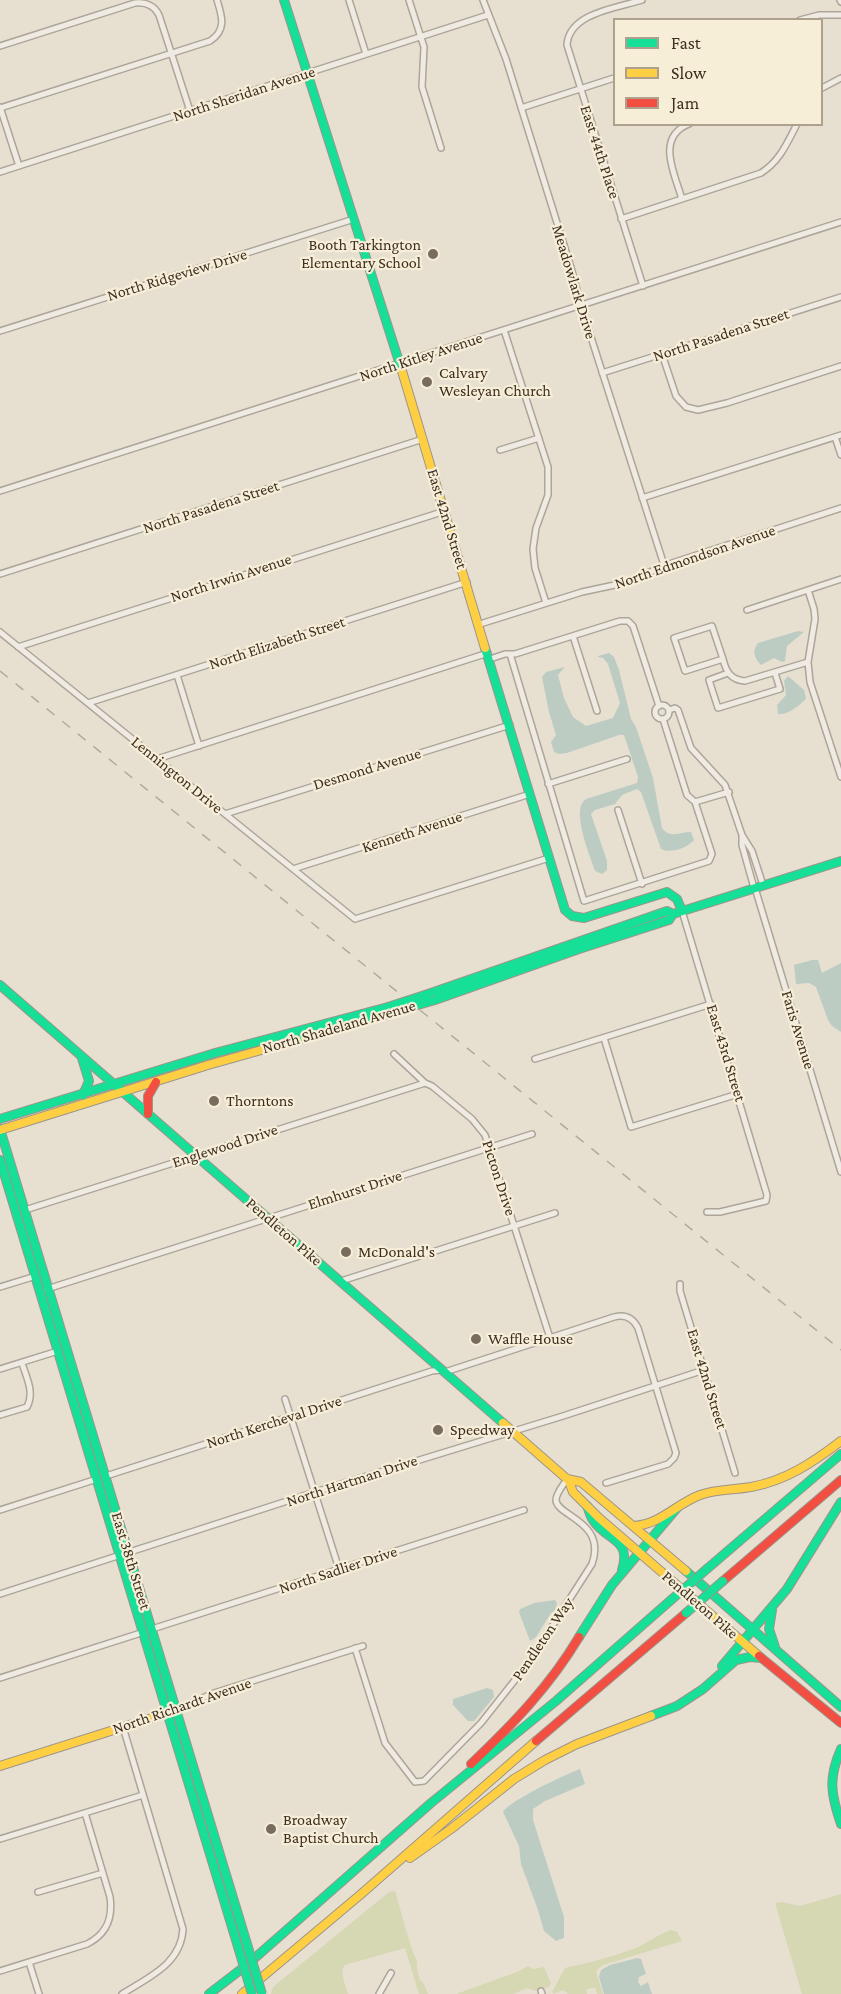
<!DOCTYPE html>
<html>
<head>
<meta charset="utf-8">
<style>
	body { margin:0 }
	#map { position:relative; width:841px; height:1994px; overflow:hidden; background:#e7e0d1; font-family:"Crimson Pro",serif }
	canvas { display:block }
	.legend { position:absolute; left:613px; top:18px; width:210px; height:108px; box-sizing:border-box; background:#f7eed8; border:2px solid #ada18e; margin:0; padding:8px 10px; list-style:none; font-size:18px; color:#3d2e20 }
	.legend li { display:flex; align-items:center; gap:12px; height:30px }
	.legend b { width:30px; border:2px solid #ada18e }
</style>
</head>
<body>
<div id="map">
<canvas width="841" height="1994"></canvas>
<ul class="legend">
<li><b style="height:8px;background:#16e098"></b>Fast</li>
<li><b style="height:8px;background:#ffcf43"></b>Slow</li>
<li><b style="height:8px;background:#f24e42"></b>Jam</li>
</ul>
</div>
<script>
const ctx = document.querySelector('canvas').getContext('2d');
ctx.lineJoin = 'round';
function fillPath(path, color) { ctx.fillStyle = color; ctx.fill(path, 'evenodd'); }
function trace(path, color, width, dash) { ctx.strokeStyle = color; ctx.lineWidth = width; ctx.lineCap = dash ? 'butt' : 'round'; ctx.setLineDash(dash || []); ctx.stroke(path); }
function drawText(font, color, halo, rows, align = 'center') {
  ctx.font = font + ' "Crimson Pro",serif'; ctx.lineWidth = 4.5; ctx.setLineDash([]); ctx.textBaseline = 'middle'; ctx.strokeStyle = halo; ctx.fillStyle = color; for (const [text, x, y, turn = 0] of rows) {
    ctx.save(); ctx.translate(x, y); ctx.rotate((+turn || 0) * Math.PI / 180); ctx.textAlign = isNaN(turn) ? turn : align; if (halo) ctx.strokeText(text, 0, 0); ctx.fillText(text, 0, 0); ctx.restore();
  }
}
fillPath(new Path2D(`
	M395,1891L411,1947L417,1962V1970L420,1980L424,1984L428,1994H419L405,1948L345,1965C339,1973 346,1985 348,1994H271L273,1987L389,1892Z
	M841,1894V1994H802L775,1903L782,1902L800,1906Z
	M671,1930L677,1932L682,1941L603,1965L596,1971L603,1994H597L595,1987L586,1990L587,1994H568L563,1990L554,1994L552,1992L565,1968C588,1963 611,1957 633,1949C647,1944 658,1934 671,1930Z
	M528,1966L533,1969L544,1967L551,1983L549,1987L536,1991L527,1988L513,1994H456L517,1972Z`), '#d6d7b3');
fillPath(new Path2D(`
	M798,631L804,632L787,646L785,661L782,662L774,658L761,665C754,658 752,651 758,643Z
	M609,653L614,657L619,670L631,719L636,727L653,778L662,828C670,839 680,832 691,832L694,840C687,848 671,854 661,849L641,792L637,789L622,795L615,804L595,810L591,814L607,861V870L602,874L595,871C590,856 570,808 586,799L637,783L638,777L624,735H619L567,753L559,754L554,752L551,742L556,735L549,712L542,677L546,672L565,667L558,675L564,698L573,717L586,726L613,718L620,703L608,664L603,658L598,657V656Z
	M788,676L804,690L806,699C798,706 789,715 778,714L777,705L786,695L784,681Z
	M812,960H818L822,973L841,963V1032L832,1026L828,1020L816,987L809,983L796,984L794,965Z
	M555,1600L557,1603L555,1611L551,1613L536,1637L530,1641L519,1612L520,1609L534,1603Z
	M487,1688L493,1690L494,1697L474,1721H468L453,1705V1699Z
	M580,1769L585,1784L545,1801L533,1809V1820L564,1917V1938L556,1941L544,1931L538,1910L521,1864L519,1846L503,1812C509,1801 566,1774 580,1769Z
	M637,1958L641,1959L646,1974L639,1977L638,1982L641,1986L648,1982L652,1994H604L599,1977L601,1970L610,1965Z`), '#bcccc2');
const street = new Path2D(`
	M349,0L366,54
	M409,0L424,47L422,87L441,148
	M483,0L506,59L572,271L581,306L664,565
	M642,0C617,8 569,13 567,45L643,286
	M840,0L841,2
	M800,20L819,15H841
	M0,46L135,3C146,2 154,5 159,15L190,111
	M822,88L841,78
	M0,107L19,166
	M0,108L210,41C227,30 222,16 217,0
	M521,108L614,78
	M0,172L488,15
	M682,199C675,175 655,137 689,124
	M621,219L761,173C780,161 787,143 797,124
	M504,330L548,467V495L536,528L533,549L535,568L546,603
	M0,331L354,219
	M662,354L676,396L686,407L698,410L727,403L841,366
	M602,373L841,297
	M835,437L841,455
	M500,450L539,438
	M0,491L841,222
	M642,498L841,435
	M0,574L423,439
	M808,590L814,609L815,619L808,662L810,682L841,777
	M747,610L841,579
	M480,624L582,592L624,583L669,564L841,508
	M712,626L723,659L685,671L674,638Z
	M0,632L355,919L549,858
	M573,636L597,711
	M18,647L445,511
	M510,654L584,901L709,861L712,854L695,802
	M490,659L505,654H515L620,621H628L633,626L659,706
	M723,659C726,672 731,680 745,681L808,662
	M728,673L709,680L718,708L780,689L775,673
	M177,675L199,746
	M88,703L467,582
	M655 712a7 7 0 1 1 14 0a7 7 0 1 1-14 0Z
	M669,710L675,708L678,710L691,748L725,785L742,835L752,851L763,885
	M663,719L687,795L695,802
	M157,759L488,653
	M548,784L627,759
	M695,802L729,792
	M618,810L642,884
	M225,814L510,725
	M742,836V845L754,888
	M293,869L530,794
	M755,888L841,1172
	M682,911L767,1195L766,1201L720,1212H707
	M604,1038L631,1127L738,1094
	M394,1054L425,1083L432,1086L472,1119L485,1135L550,1338
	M535,1059L711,1004
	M25,1210L425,1083
	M341,1281L555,1213
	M680,1284V1291L735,1473
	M0,1287L36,1276
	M47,1289L532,1134
	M0,1369L58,1351
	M445,1372L614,1317C625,1314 633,1318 638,1328L676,1453L674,1458L668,1464L606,1483
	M285,1399L339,1569
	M0,1415L27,1407C35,1392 26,1377 22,1363
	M106,1476L432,1371L441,1370
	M0,1510L97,1479
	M0,1594L315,1492L563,1416L704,1370
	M152,1629L524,1510
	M355,1648L385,1743L415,1782L424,1781L481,1723L530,1661L592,1564C607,1521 556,1516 556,1500C556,1493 564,1484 567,1479
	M0,1678L144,1632
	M177,1710L211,1694L363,1646
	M0,1839L143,1795
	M38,1892L103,1873
	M29,1962L39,1994
	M0,1971L87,1944C107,1934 113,1918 110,1897L85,1813
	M541,1991L542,1994
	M122,1994C149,1977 181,1964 183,1929L123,1727
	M379,1994L391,1973`);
const fast = new Path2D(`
	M284,0L402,371
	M485,648L565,910L572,916L584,918L667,892L677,899L682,911
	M0,985L503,1423
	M428,994L667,911L673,914L841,861
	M435,1000L579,949L669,920L673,914
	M297,1040L394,1012
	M82,1058L89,1081L83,1095
	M0,1119L215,1053L388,1007
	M0,1129L247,1944
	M0,1160L239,1950
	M587,1506C589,1510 590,1516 593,1520C606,1541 632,1538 622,1570
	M708,1568L841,1454
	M686,1571L841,1707
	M772,1610L769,1629L775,1647
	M579,1637L612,1585L677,1508
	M722,1666L787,1589L841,1502
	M651,1716L677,1706L703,1689L736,1660L750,1657L761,1658
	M841,1749C828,1778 831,1795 841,1824
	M209,1994L248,1964L431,1803L556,1701L671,1600`);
const slow = new Path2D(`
	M402,371L485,648
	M0,1130L208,1065L297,1040
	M503,1423L567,1479L581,1482L686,1571
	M568,1479L573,1492L598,1517L759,1656
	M634,1526C661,1524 676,1504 700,1495C716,1489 734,1490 751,1487C785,1481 814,1462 841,1441
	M0,1766L177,1710
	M410,1858L451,1829L514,1779L545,1760L577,1744L651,1716
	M242,1994L360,1895L536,1741`);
const jam = new Path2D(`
	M148,1114V1096L156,1082
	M723,1581L841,1480
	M759,1656L841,1723
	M536,1741L686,1613
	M471,1764C512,1725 550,1686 579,1637`);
trace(street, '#ada599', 8);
trace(fast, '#9c958a', 10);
trace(slow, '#9c958a', 10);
trace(jam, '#9c958a', 10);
trace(street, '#efebe3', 5);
trace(fast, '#16e098', 8);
trace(slow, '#ffcf43', 8);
trace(jam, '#f24e42', 8);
trace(new Path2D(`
	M0,671L841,1350`), '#afaaa2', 1.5, [10, 10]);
const fastBridge = new Path2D(`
	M388,1007L428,994
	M394,1012L435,1000
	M671,1600L708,1568
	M686,1613L723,1581
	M247,1944L262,1994
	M239,1950L252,1994`);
trace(fastBridge, '#9c958a', 10, []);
trace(fastBridge, '#16e098', 8);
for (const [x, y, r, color] of [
	[433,254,6,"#786c5e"],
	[427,382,6,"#786c5e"],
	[214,1101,6,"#786c5e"],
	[346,1252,6,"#786c5e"],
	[476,1339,6,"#786c5e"],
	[438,1430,6,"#786c5e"],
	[271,1829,6,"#786c5e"]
]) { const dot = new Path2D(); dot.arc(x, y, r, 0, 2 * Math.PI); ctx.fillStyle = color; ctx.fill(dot); trace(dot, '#f7eed8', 2); }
drawText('16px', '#3d2e20', '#f7eed8', [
	["North Sheridan Avenue",244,94,-18],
	["East 44th Place",600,152,72],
	["North Ridgeview Drive",177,275,-17],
	["Meadowlark Drive",574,282,73],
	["North Pasadena Street",721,335,-18],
	["North Kitley Avenue",421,357,-18],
	["North Pasadena Street",211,507,-18],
	["East 42nd Street",447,519,73],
	["North Edmondson Avenue",695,557,-19],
	["North Irwin Avenue",231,578,-18],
	["North Elizabeth Street",277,643,-18],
	["Desmond Avenue",367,769,-17],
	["Lennington Drive",177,775,39],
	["Kenneth Avenue",412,832,-18],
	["North Shadeland Avenue",339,1027,-16],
	["Faris Avenue",798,1030,73],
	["East 43rd Street",726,1053,73],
	["Englewood Drive",225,1146,-18],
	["Picton Drive",499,1178,72],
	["Elmhurst Drive",355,1190,-18],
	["Pendleton Pike",284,1232,41],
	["East 42nd Street",707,1379,73],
	["North Kercheval Drive",274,1422,-18],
	["North Hartman Drive",352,1481,-18],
	["East 38th Street",131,1561,73],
	["North Sadlier Drive",338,1570,-18],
	["Pendleton Pike",700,1605,41],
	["Pendleton Way",543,1639,-56],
	["North Richardt Avenue",182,1706,-19]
]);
drawText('16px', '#3d2e20', '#f7eed8', [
	["Booth Tarkington",421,245,"right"],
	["Elementary School",421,263,"right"],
	["Calvary",439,373],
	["Wesleyan Church",439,391],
	["Thorntons",226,1101],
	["McDonald's",358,1252],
	["Waffle House",488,1339],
	["Speedway",450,1430],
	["Broadway",283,1820],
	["Baptist Church",283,1838]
], 'left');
</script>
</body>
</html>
